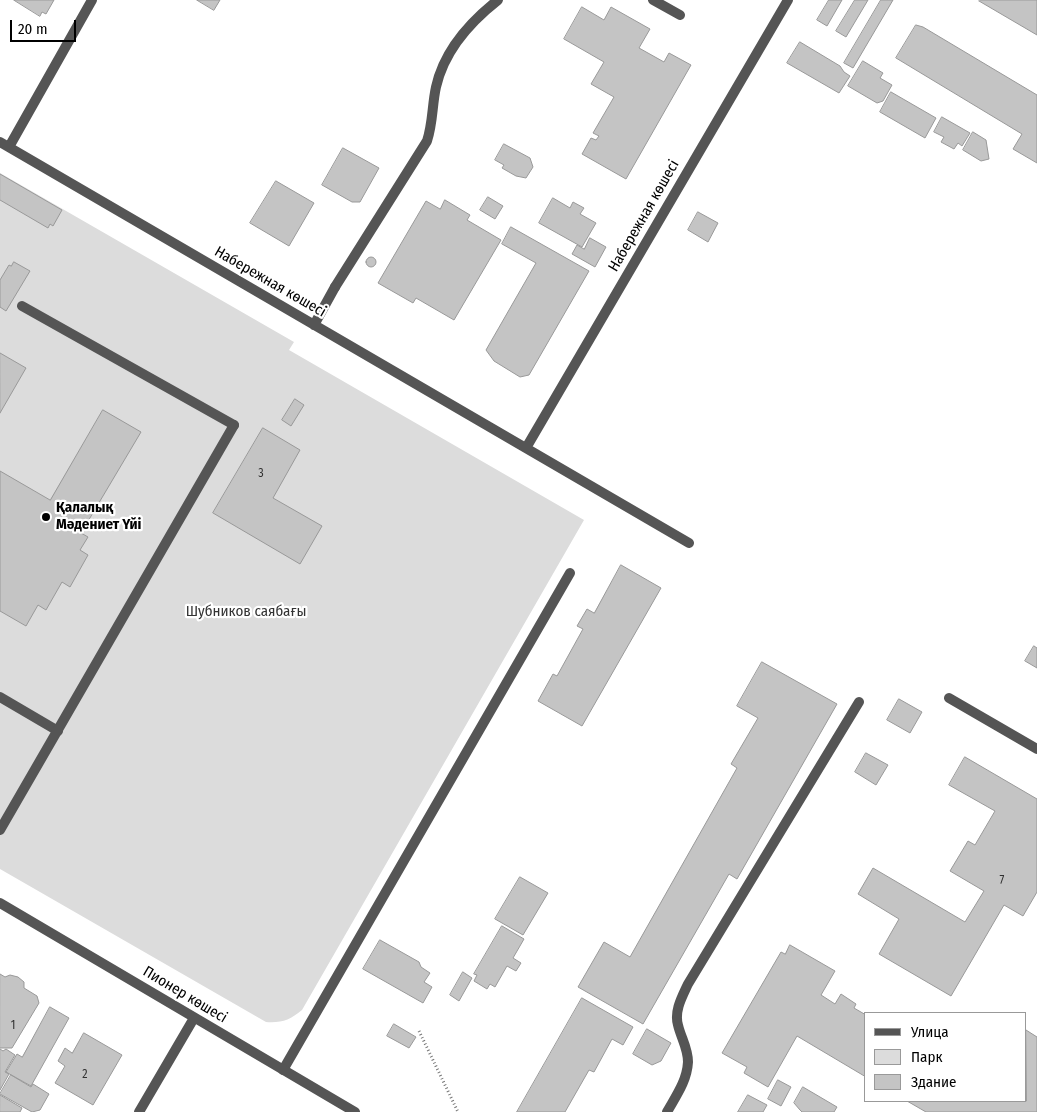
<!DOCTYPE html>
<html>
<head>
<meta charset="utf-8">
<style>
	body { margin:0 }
	#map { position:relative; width:1037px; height:1112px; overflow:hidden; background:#fff; font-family:"Fira Sans Condensed",sans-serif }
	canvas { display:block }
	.legend { position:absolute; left:864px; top:1012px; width:162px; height:90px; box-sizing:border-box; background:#fff; border:1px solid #999; margin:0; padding:6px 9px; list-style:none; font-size:15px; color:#000 }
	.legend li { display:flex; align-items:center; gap:10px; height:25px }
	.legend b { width:25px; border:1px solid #999 }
	.scale { position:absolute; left:10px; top:20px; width:66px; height:22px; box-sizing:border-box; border:2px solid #000; border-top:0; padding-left:6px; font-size:15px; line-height:18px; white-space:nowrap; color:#000; -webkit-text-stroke:4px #fff; paint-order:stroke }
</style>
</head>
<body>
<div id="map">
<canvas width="1037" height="1112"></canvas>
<ul class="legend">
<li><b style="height:6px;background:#555"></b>Улица</li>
<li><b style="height:14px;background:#dcdcdc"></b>Парк</li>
<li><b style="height:14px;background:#c4c4c4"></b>Здание</li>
</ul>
<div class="scale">20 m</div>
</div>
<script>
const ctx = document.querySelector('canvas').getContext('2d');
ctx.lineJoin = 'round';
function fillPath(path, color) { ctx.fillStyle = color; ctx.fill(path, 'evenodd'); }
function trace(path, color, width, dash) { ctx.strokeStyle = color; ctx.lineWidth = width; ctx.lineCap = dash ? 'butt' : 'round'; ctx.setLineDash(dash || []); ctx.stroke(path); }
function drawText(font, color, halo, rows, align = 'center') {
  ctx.font = font + ' "Fira Sans Condensed",sans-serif'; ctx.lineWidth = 4.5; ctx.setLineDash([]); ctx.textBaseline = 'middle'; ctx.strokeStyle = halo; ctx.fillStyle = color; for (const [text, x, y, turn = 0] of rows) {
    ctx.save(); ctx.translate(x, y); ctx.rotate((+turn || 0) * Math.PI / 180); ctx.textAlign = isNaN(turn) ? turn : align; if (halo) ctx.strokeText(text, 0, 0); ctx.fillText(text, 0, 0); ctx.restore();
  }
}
fillPath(new Path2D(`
	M0,173L294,342L289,350L584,520L302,1010C290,1020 282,1023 266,1022L0,869Z`), '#dcdcdc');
const building = new Path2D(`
	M14,0H54L46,14L42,12L40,16Z
	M197,0H220L214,10Z
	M829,0H842L827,26L817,20Z
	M855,0H868L846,37L836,31Z
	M881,0H893L853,68L844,63Z
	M980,0H1037V35L979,1Z
	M582,7L604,20L611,7L650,29L639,48L664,62L669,53L691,65L626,179L582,154L591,138L596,140L599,136L593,133L614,97L591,84L604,62L564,39Z
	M916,25L923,27L1037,95V163L1013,149L1022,134L896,58Z
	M800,42L840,66L844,72L850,76L839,93L787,63Z
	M863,61L883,73L880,78L892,85L883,101L877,103L848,86Z
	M891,92L936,118L925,138L880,112Z
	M942,117L970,133L962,146L958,143L954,149L941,142L944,137L934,132Z
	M973,132L986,140L989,159L981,161L963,150Z
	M504,144L530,158L533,167L526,178L516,176L502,168L504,165L495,160Z
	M343,148L379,168L360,202H352L322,185Z
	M0,174L62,210L53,226L50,224L48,228L0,200Z
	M276,181L314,203L289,246L250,223Z
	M488,197L503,206L495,219L480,210Z
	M553,198L570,208L573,202L584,208L580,214L596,223L582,247L539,223Z
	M445,200L470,215L467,220L501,240L454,320L416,298L413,303L378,283L426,201L440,209Z
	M698,212L718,223L708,242L688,230Z
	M511,227L589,271L529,375L520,377L494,361L486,350L536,263L502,244Z
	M590,238L606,247L595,267L572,254L577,245L584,249Z
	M366 262a5 5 0 1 1 10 0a5 5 0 1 1-10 0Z
	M14,262L30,271L6,311L0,307V280L9,265L11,266Z
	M0,353L26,368L0,413Z
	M295,399L304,405L291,426L282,420Z
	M103,410L141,432L81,533L88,537L80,550L88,555L70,587L62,582L46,610L38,605L26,626L0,611V471L50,500Z
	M263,428L300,450L273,498L322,526L300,564L213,513Z
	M621,565L661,588L582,726L538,701L553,674L557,676L583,629L577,626L587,609L594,613Z
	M1034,646L1037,648V668L1025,661Z
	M762,662L837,704L737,879L729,874L643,1024L578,987L604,942L630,957L737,768L731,764L758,718L737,706Z
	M899,699L922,712L910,733L887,720Z
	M866,753L888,765L876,785L855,772Z
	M965,757L1037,799V892L1023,916L1004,905L951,996L879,954L899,919L858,894L873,868L965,922L984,891L950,871L968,841L975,845L995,811L949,785Z
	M520,877L548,893L523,935L495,919Z
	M502,926L524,939L513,958L521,963L516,971L507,966L495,987L490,984L487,989L474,981L477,975L474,974Z
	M380,940L419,962L421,967L430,973L424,982L432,987L423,1003L363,969Z
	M790,945L835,971L821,995L835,1004L841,994L856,1004L854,1008L866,1015V1077L797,1036L768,1087L744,1073L747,1067L722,1053L781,952L785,954Z
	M463,972L472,978L459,1001L450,995Z
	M0,974L5,977L10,975L18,977L24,982V988L37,996L39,1003L12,1048H0Z
	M582,998L633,1027L623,1045L612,1039L594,1072L589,1070L565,1112H517Z
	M50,1007L69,1018L31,1086L6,1072L17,1054L22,1057Z
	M394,1024L416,1037L409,1048L387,1036Z
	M647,1029L671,1043L661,1061L652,1065L633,1054Z
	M1026,1030L1037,1037V1112H926L907,1101H1026Z
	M84,1033L122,1055L93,1105L55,1083L65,1066L58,1061L65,1048L72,1053Z
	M0,1049L3,1051L6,1049L15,1055L5,1072L9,1074L0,1090Z
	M11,1075L31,1087L33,1084L49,1094L40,1110L32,1112L0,1094Z
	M778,1080L791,1087L781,1106L768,1099Z
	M803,1087L837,1107L834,1112H802L800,1110L794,1103Z
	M0,1095L22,1108L20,1112H0Z
	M748,1095L767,1105L763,1112H738Z`);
fillPath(building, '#c4c4c4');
trace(building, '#999', 1);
trace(new Path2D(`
	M419,1031L458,1112`), '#777', 3, [1, 2.5]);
trace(new Path2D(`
	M653,0L680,15
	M335,287L427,141C433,123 432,105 436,87C444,51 470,22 498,0
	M22,306L234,425
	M0,697L58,731
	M949,698L1037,749
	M283,1070L570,573
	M667,1112C676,1096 687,1081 688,1062C688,1048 681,1038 678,1025C674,1011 682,997 688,984L859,702`), '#555', 10);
trace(new Path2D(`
	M0,142L689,543
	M9,147L92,0
	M314,325L335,287
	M526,448L788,0
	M0,830L234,425
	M0,903L355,1112
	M139,1112L194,1018`), '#555', 10);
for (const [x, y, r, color] of [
	[46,517,5,"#000"]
]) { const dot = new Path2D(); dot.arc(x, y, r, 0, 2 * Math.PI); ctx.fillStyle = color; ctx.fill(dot); trace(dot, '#fff', 2); }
drawText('12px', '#313131', null, [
	["3",261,474],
	["7",1002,881],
	["1",13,1026],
	["2",85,1075]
]);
drawText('15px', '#000', '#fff', [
	["Набережная көшесі",644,216,-60],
	["Набережная көшесі",270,282,30],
	["Пионер көшесі",185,995,31]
]);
drawText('bold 15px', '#000', '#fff', [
	["Қалалық",56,508],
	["Мәдениет Үйі",56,525]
], 'left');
drawText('15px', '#333', '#fff', [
	["Шубников саябағы",246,612]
]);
</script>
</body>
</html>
